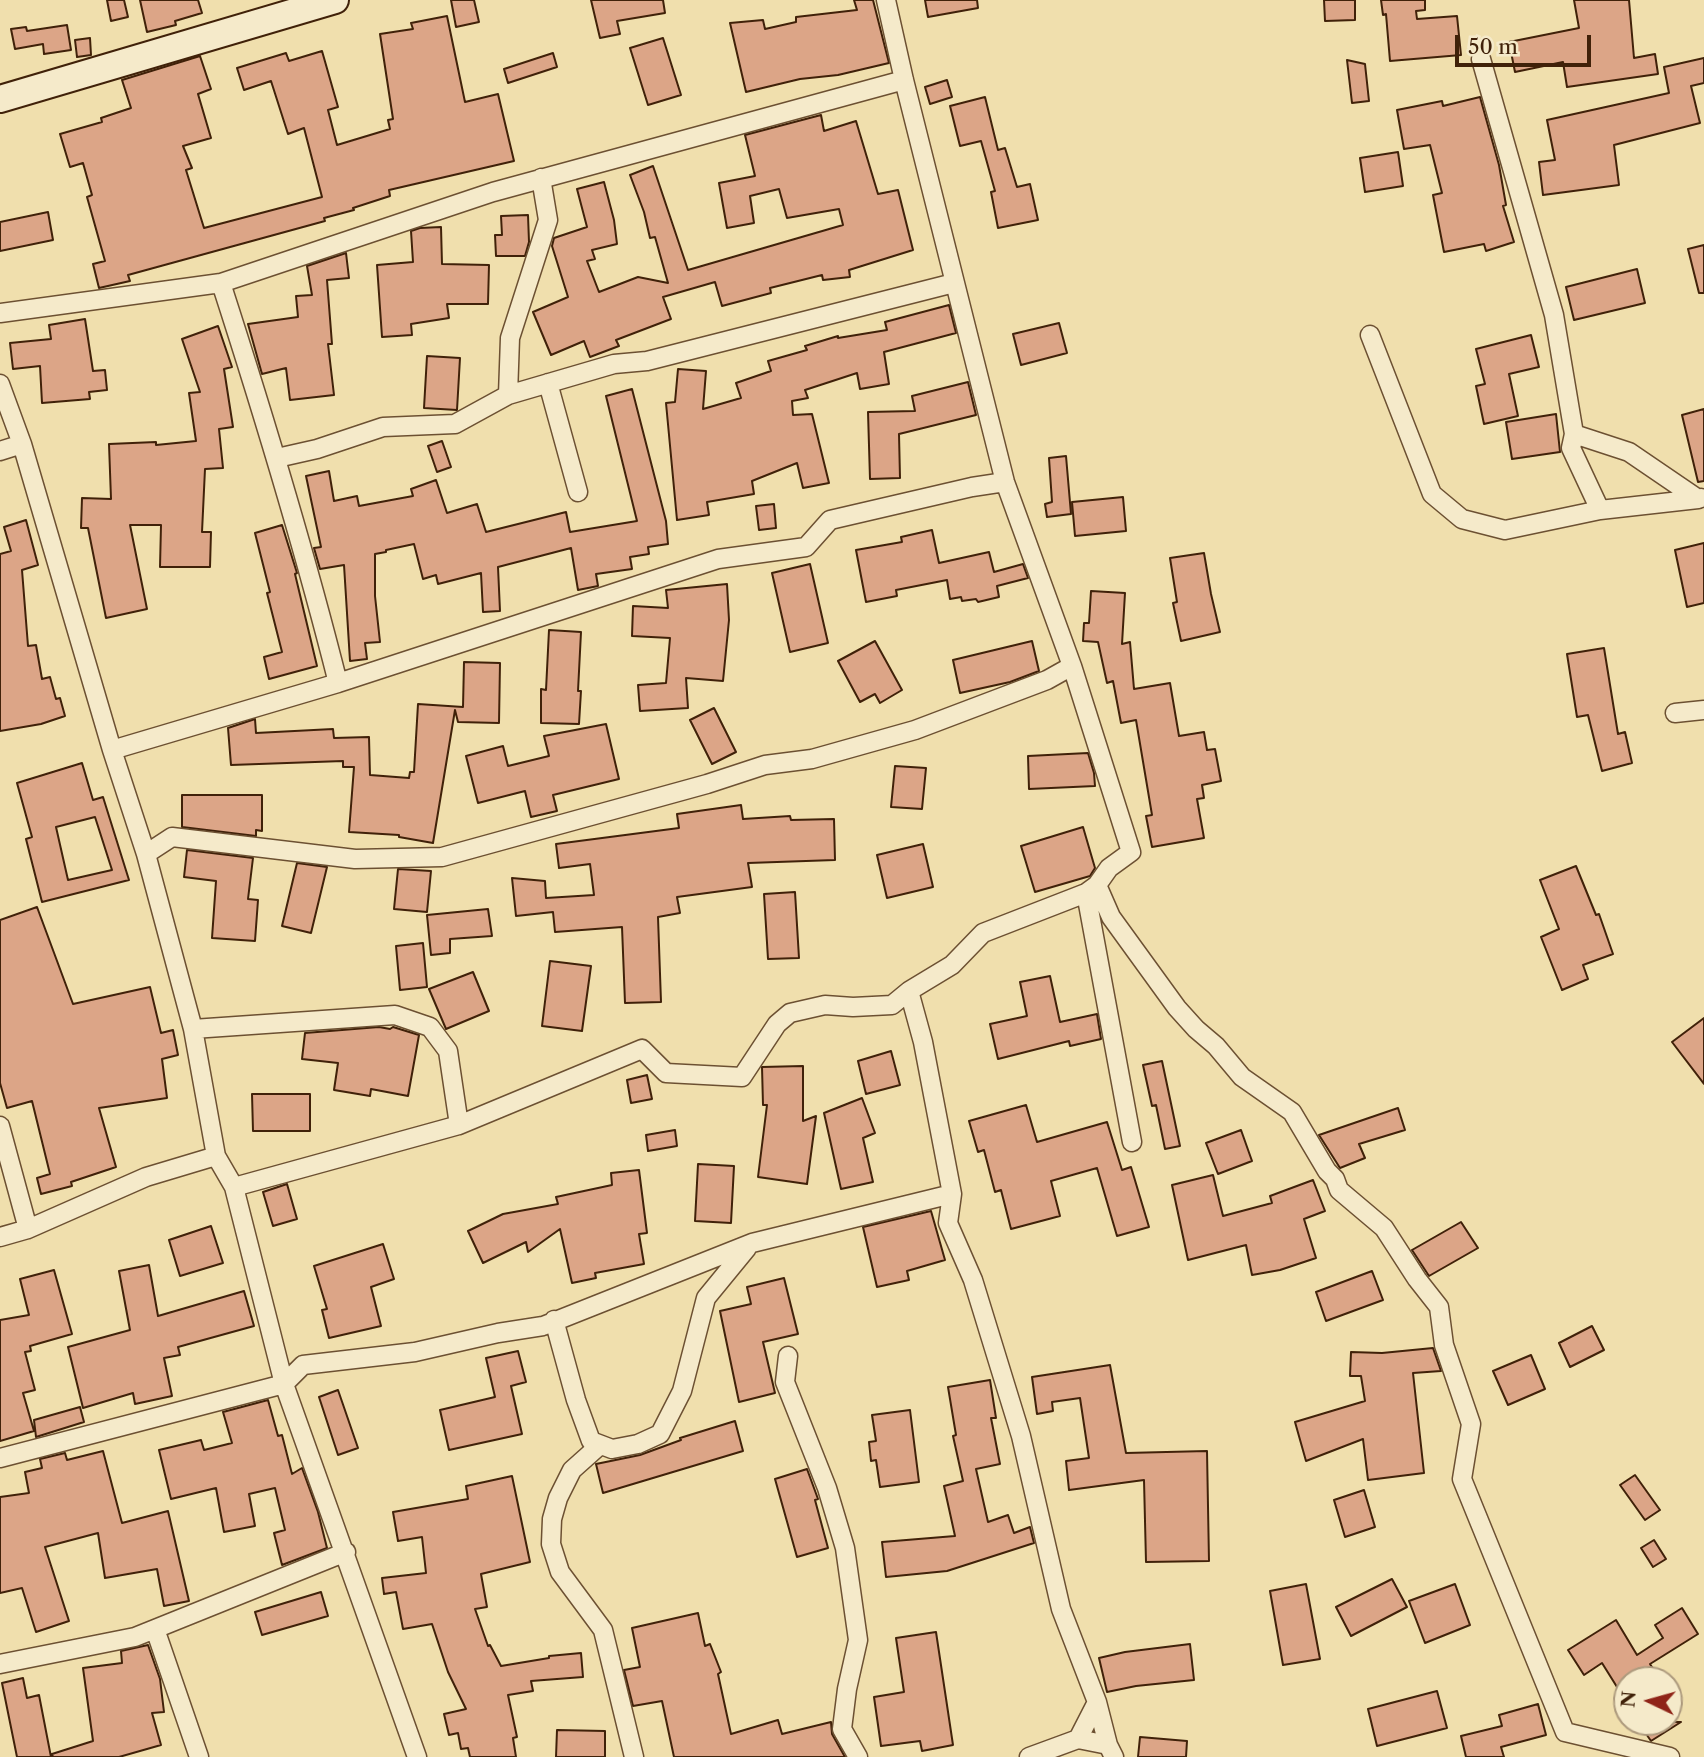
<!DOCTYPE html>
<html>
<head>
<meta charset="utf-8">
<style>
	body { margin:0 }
	#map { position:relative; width:1704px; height:1757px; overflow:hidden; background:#f0dfad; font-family:"Libre Caslon Text",serif }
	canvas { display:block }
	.north { position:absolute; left:1613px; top:1666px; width:70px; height:70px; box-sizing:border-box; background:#f5eaca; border:2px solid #ad9a7d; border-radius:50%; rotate:275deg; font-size:19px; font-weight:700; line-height:28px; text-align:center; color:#402109 }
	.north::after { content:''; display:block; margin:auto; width:24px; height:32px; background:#8f2418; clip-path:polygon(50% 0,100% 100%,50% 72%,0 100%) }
	.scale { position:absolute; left:1455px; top:35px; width:136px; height:32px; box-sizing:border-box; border:4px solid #402109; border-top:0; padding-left:9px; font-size:21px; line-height:24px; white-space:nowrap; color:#402109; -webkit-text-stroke:5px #f5eaca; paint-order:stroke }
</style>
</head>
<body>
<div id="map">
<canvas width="1704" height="1757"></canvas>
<div class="north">N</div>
<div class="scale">50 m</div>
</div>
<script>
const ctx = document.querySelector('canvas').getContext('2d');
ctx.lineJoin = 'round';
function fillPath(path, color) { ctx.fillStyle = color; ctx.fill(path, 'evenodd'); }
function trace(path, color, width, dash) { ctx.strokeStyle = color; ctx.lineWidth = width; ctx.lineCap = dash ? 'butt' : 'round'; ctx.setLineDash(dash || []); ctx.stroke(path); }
const building = new Path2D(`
	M107,0H124L128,17L111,21Z
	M140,0H198L202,13L175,21L176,25L147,32Z
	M451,0H474L479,22L456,27Z
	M591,0H663L665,13L617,21L620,34L600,38Z
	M854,0H873L889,63L838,75L800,79L746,92L730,23L763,20L765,29L796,22V17L857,10Z
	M925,0H977L978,8L928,17Z
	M1324,0H1355V20L1325,21Z
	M1381,0H1425V10L1416,11L1417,19L1457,16L1461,55L1390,61L1386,14L1383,15Z
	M1574,0H1629L1634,58L1655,54L1658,74L1567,87L1563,62L1515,72L1509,42L1579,28Z
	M447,16L465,102L498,94L514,161L389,190L390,196L353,208L354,210L324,218L325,221L128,275L130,281L99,288L93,264L105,261L87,197L92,195L83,163L70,167L60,134L102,122L101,118L131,108L122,80L200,56L211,89L198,94L211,138L183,146L192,168L186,170L204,228L322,197L304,128L288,134L271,81L244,90L237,68L286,53L289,61L322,51L338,107L328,110L337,145L390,129L388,120L393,119L380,34L413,29L411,23Z
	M67,25L71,50L44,54L43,44L15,49L11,29L26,27L27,31Z
	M90,38L91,55L77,57L75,40Z
	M663,38L681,95L648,105L630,48Z
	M553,53L557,67L508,83L504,69Z
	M1704,58V83L1691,86L1700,123L1614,145L1619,185L1543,195L1539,162L1555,160L1547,120L1669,93L1664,67Z
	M1347,60L1365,64L1369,101L1352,103Z
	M947,80L952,97L930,104L925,87Z
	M985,97L998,150L1005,148L1017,187L1030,184L1038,220L998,228L991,192L995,191L981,141L960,146L950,106Z
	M1480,97L1499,165L1506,205L1503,206L1514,242L1486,251L1484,244L1444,252L1433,195L1442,193L1430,145L1404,149L1397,110L1442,101L1443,106Z
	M821,115L824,131L856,121L878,194L898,190L913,250L849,270L850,277L823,280L822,275L770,288L771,293L722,306L715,282L663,297L671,319L616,340L619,346L590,357L584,341L551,355L533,312L568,297L552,246L554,238L587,227L577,189L604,182L614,220L617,244L592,250L595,259L587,261L599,292L638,277L668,283L655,237L650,238L644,212L630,175L653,166L688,270L843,225L839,209L787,218L779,189L750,196L754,223L727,228L719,183L755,176L745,135Z
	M1398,152L1403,186L1365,192L1360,158Z
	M48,212L53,240L0,251V222Z
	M528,215L529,242L525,256H496L495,235H502L501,216Z
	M441,227L442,264L489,265L488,304H447L449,318L411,324L412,335L382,337L377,265L413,262L411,231L420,228Z
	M1704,245V293H1699L1688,249Z
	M346,253L349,278L327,280L332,344H328L334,395L290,400L286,368L262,374L248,324L298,317L296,296L312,295L307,266Z
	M1637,269L1645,303L1574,320L1566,287Z
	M949,305L956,333L884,352L889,384L860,389L857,373L805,390L808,398L792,401L793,415L812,414L829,483L803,488L797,463L752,481L754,494L707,502L709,515L677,520L666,403L675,402L678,369L706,371L703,409L741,398L736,383L771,371L768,361L807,350L805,346L838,336V338L887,330L885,322Z
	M85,319L93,371L105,370L107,390L89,392L90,399L42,403L40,366L13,369L10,343L51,339L49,325Z
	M1059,323L1067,353L1021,365L1013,334Z
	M218,326L232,367L224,369L233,427L219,429L223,468L205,469L202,532H211L210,567H160L161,525H130L147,609L106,618L88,528H81L82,498L111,499L109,444L156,442V445L196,441L189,393L200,392L182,339Z
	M1531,335L1539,367L1509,374L1518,416L1484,424L1476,386L1485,384L1476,349Z
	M427,356L460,358L457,410L424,408Z
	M968,382L976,415L899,434L900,478L870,479L868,412L915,411L912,396Z
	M632,389L666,521L668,544L648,547L649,554L630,557L632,569L596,574L598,586L578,590L571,548L498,567L500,611L483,612L481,573L438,584L436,575L423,579L414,544L386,550V552L375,554V596L380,642L365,643L367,659L350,661L344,565L320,569L314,548L321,547L306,476L329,471L334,501L357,496L359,506L413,496L411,489L436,480L447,513L477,504L486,532L566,512L570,532L637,521L606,396Z
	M1704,409V481L1698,482L1682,415Z
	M1556,414L1560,452L1512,459L1506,422Z
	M442,441L451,467L437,472L428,446Z
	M1066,456L1071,514L1047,517L1045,504L1052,502L1049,458Z
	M1123,497L1126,531L1075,536L1072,502Z
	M774,504L776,528L759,530L756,506Z
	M26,520L38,565L22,570L28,646L36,645L42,679L50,677L56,699L60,698L65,716L41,724L0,731V554L11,551L4,527Z
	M282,525L297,573L295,574L317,666L269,679L264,657L282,652L267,593L270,592L255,533Z
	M932,530L939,563L989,552L994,572L1023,564L1028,578L997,586L999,597L978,602L976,599L962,601L961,597L950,599L947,580L896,590L897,596L866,602L856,550L902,542L901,537Z
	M1704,543V603L1687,607L1675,550Z
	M1204,553L1211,594L1220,632L1181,641L1173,603L1177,602L1170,558Z
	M810,564L828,643L790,652L772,573Z
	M727,584L729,620L723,681L686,678L688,708L640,711L638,685L666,683L670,638L632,636L633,606L668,608L666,590Z
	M1091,591L1125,593L1122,644L1130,642L1134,689L1170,683L1179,736L1204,732L1207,750L1215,749L1221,781L1202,785L1204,798L1197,799L1204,838L1152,847L1146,816L1152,815L1136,720L1121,723L1113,681L1107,683L1098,642L1083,641L1084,623H1089Z
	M549,630L581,632L578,691H581L579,724L541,723V689L546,690Z
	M875,641L902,690L880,703L875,694L860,702L838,661Z
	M1032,641L1039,671L1010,682L960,693L953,660Z
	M1604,648L1618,734L1625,732L1632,763L1602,771L1588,715L1577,717L1567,654Z
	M464,662L500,663L499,723L458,722L455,710L433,843L399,837V835L349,832L354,767H343V761L231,765L228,728L255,719L256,733L333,729L334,738L369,737L370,775L409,778L410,772H414L418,704L463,707Z
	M714,708L736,752L712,764L690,720Z
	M606,724L619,779L553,795L557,811L531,817L525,791L478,803L466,756L503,746L508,766L549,756L544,736Z
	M1088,753L1094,773L1095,786L1029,789L1028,756Z
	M82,763L93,800L103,797L129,880L42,902L26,839L32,837L17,783ZM95,817L112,870L68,880L56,827Z
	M895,766L926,768L922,809L891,807Z
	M182,795H262V831L256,830V836L182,827Z
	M741,805L743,819L790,816L791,820L834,819L835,860L748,863L752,887L677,897L680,913L658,917L661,1002L625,1003L622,927L555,932L553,912L516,916L512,878L545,881L546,898L594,895L590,864L559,868L556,844L679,828L677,814Z
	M1083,827L1095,868L1090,876L1035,892L1021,846Z
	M923,844L933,887L887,898L877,855Z
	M187,850L253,858L248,899L258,900L255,941L212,938L216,881L184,877Z
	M297,863L327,867L311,933L282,926Z
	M1576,866L1596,915L1599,914L1613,954L1583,965L1588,979L1562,990L1541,937L1559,929L1540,880Z
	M398,869L431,871L427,912L394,909Z
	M795,892L799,958L768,959L764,894Z
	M37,907L73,1004L150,987L161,1033L173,1030L178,1055L162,1059L167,1098L99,1108L116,1167L71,1182L72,1186L41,1194L37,1178L50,1174L32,1101L7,1108L0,1083V920Z
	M488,909L492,936L450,939V953L431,955L427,915Z
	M423,943L427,987L400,990L396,946Z
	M550,961L591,966L582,1031L542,1026Z
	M473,972L489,1011L446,1029L429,989Z
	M1050,976L1060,1022L1097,1014L1101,1039L1070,1046L1069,1041L998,1059L990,1024L1027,1016L1020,982Z
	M1704,1018V1084L1672,1042Z
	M379,1027L390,1029L393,1027L419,1035L408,1096L371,1089L370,1096L334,1090L338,1063L302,1059L305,1033Z
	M891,1051L900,1085L866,1094L858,1061Z
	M1162,1061L1180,1146L1165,1149L1156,1105L1152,1106L1143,1065Z
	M803,1066V1121L816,1116L807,1184L758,1177L767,1105H763L762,1067Z
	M647,1075L652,1099L631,1103L627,1080Z
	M252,1094H310V1131H253Z
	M862,1098L875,1133L863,1138L873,1182L841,1189L824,1113Z
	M1026,1105L1037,1142L1107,1122L1122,1170L1131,1167L1149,1227L1117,1236L1097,1168L1051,1181L1060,1216L1011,1229L1001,1190L995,1192L984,1150L978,1152L969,1121Z
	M1398,1108L1405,1130L1359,1144L1365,1158L1340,1168L1319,1135Z
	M675,1130L677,1146L648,1151L646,1135Z
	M1241,1130L1252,1161L1218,1174L1206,1143Z
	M698,1164L734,1166L731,1223L695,1221Z
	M639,1170L647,1233L639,1234L644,1264L595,1273L596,1278L572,1283L560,1229L528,1252L526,1242L483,1263L468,1231L503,1214L558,1204L556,1197L612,1185L611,1173Z
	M1213,1175L1223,1216L1272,1203L1270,1196L1313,1180L1325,1211L1304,1219L1316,1258L1280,1270L1252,1275L1246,1245L1188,1260L1172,1185Z
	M287,1184L297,1219L273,1226L263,1192Z
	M931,1211L945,1260L907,1271L909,1280L877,1287L863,1227Z
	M1461,1222L1478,1248L1429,1276L1412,1250Z
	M211,1226L223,1263L180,1276L169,1240Z
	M383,1244L394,1279L371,1287L381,1326L329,1338L322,1310L327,1309L314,1266Z
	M149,1265L158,1316L244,1291L254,1326L178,1347L180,1355L164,1358L172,1396L135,1404L133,1393L83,1408L68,1347L130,1330L119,1271Z
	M54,1270L72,1334L30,1346L31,1351L25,1352L35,1390L23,1393L34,1431L0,1441V1320L29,1315L20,1279Z
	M1372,1271L1383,1300L1326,1321L1316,1292Z
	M784,1278L798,1334L763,1342L775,1393L739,1402L720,1311L751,1304L747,1287Z
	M1592,1326L1604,1350L1570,1367L1559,1343Z
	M1433,1348L1441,1371L1413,1373L1424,1473L1368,1480L1363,1439L1306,1461L1295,1422L1365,1401L1361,1376H1350L1351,1352L1382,1353Z
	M518,1351L526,1382L511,1386L522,1434L449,1450L440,1410L495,1397L486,1358Z
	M1531,1355L1545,1389L1508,1405L1493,1371Z
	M1110,1365L1126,1453L1207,1451L1209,1561L1146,1562L1144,1480L1069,1490L1066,1461L1089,1458L1080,1398L1052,1402L1053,1411L1037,1414L1032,1377Z
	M990,1380L996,1418H991L1000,1464L976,1469L988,1522L1008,1515L1014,1533L1030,1527L1034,1543L947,1571L886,1577L882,1542L955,1536L944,1486L963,1481L953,1436L956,1435L948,1387Z
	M338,1390L358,1448L338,1455L319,1397Z
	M268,1400L278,1436L282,1435L292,1474L302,1468L318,1512L327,1548L282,1565L274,1533L285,1530L275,1488L249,1494L255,1526L224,1532L216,1488L171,1499L159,1450L201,1440L204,1450L232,1443L223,1412Z
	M80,1407L84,1422L36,1437L34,1420Z
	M910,1410L919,1482L880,1487L876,1460L871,1461L869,1442L876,1441L872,1415Z
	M735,1421L743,1451L603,1493L596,1464L640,1455L681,1440L680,1438Z
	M103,1451L122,1523L168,1511L189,1601L164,1606L157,1569L105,1578L98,1533L45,1547L69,1621L36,1632L22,1588L0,1593V1497L29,1493L25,1472L42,1468L40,1459L65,1453L67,1460Z
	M807,1469L818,1499L815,1500L828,1548L797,1557L775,1479Z
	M1635,1475L1660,1510L1645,1520L1620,1485Z
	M512,1476L530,1562L481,1574L487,1607L475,1609L488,1646L490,1645L501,1666L549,1658V1656L581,1653L583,1677L531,1681L533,1691L508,1695L517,1737L513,1738L516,1757H470L468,1748L461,1749L458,1733L449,1735L444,1714L466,1709L448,1672L432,1624L403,1629L396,1592L384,1594L382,1578L426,1573L422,1537L398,1541L393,1512L468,1499L466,1486Z
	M1364,1490L1375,1527L1345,1537L1334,1500Z
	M1654,1540L1666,1559L1653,1567L1641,1548Z
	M1392,1579L1407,1607L1351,1636L1336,1607Z
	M1306,1584L1320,1659L1283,1665L1270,1591Z
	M1455,1584L1470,1625L1425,1643L1409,1601Z
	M321,1592L328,1616L262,1635L255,1612Z
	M1682,1608L1698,1634L1650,1664L1660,1680H1627V1703L1602,1663L1584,1675L1568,1650L1616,1620L1637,1655L1663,1638L1655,1625Z
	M698,1613L705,1646L710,1644L721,1672L718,1674L731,1734L778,1720L782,1734L831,1722L832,1734L845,1757H674L662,1701L633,1706L624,1670L640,1667L632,1628Z
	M936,1632L953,1745L922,1751L920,1741L881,1746L874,1697L904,1692L896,1638Z
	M1190,1644L1194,1680L1136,1686L1107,1692L1099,1658L1125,1652Z
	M148,1645L160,1679L164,1712L152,1713L161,1745L119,1757H53L52,1754L93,1741L83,1668L122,1663L121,1651Z
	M23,1678L27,1698L39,1695L51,1757H17L2,1683Z
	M1437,1691L1447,1728L1377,1746L1368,1709Z
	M1538,1704L1546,1735L1501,1747L1504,1757H1466L1461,1736L1502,1726L1499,1715Z
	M1638,1722H1681L1651,1741Z
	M557,1730L605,1731V1757H556Z
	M1140,1737L1187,1741L1186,1757H1138Z`);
fillPath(building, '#dca587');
trace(building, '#402109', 2);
const street = new Path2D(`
	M886,0L904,80L1005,482L1072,666L1131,852L1109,868L1097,885L1086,893L983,933L952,965L909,991L923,1042L952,1194L948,1223L973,1280L1021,1436L1061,1609L1097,1702L1108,1745L1114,1757
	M1481,59L1554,315L1574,434L1571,448L1600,510
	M221,283C264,416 304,548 338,683
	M0,313L221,283L493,192L904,80
	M1370,335L1432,494L1462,519L1505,530L1600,510L1698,499
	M548,383L578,492
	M0,384L22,444L112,750L146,854L193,1029L216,1156L234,1187L284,1384L417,1757
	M508,395L510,338L548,220L541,178
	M1574,434L1629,452L1698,499L1701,498
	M0,451L22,444
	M277,458L317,449L383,427L455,424L508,395L614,364L647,361L954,283
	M1675,713L1704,710
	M112,750L338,683L718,559L806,547L830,520L972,487L1005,482
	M146,854L172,837L355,859L442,857L707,784L765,765L812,759L915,730L1047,680L1072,666
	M1097,885L1111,917L1177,1008L1196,1029L1216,1046L1242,1077L1292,1112L1327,1171L1335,1179L1339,1190L1384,1228L1417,1279L1439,1307L1444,1345L1471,1424L1462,1479L1565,1732L1670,1757
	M1086,893L1132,1142
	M193,1029L395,1015L430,1027L448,1051L459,1125L642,1049L666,1073L742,1077L777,1024L790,1013L825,1005L853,1007L892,1005L909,991
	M0,1126L28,1229
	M234,1187L459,1125
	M0,1237L28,1229L146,1177L216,1156
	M554,1320L576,1400L591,1441L612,1449L638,1444L660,1434L682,1391L706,1298L747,1248
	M788,1356L785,1382L827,1488L845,1548L858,1640L847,1689L842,1729L858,1757
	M600,1445L572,1470L558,1498L552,1519L551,1544L560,1572L603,1630L634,1757
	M0,1458L284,1384L303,1365L415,1352L498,1333L543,1326L752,1243L952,1194
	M155,1629L199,1757
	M0,1664L135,1637L346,1552
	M1078,1739L1097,1702
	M1029,1757L1078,1739L1108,1745`);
const secondary = new Path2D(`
	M0,99L335,0`);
trace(street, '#6c5032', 21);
trace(secondary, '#402109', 30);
trace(street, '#f5eaca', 18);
trace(secondary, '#f5eaca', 26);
</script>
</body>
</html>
